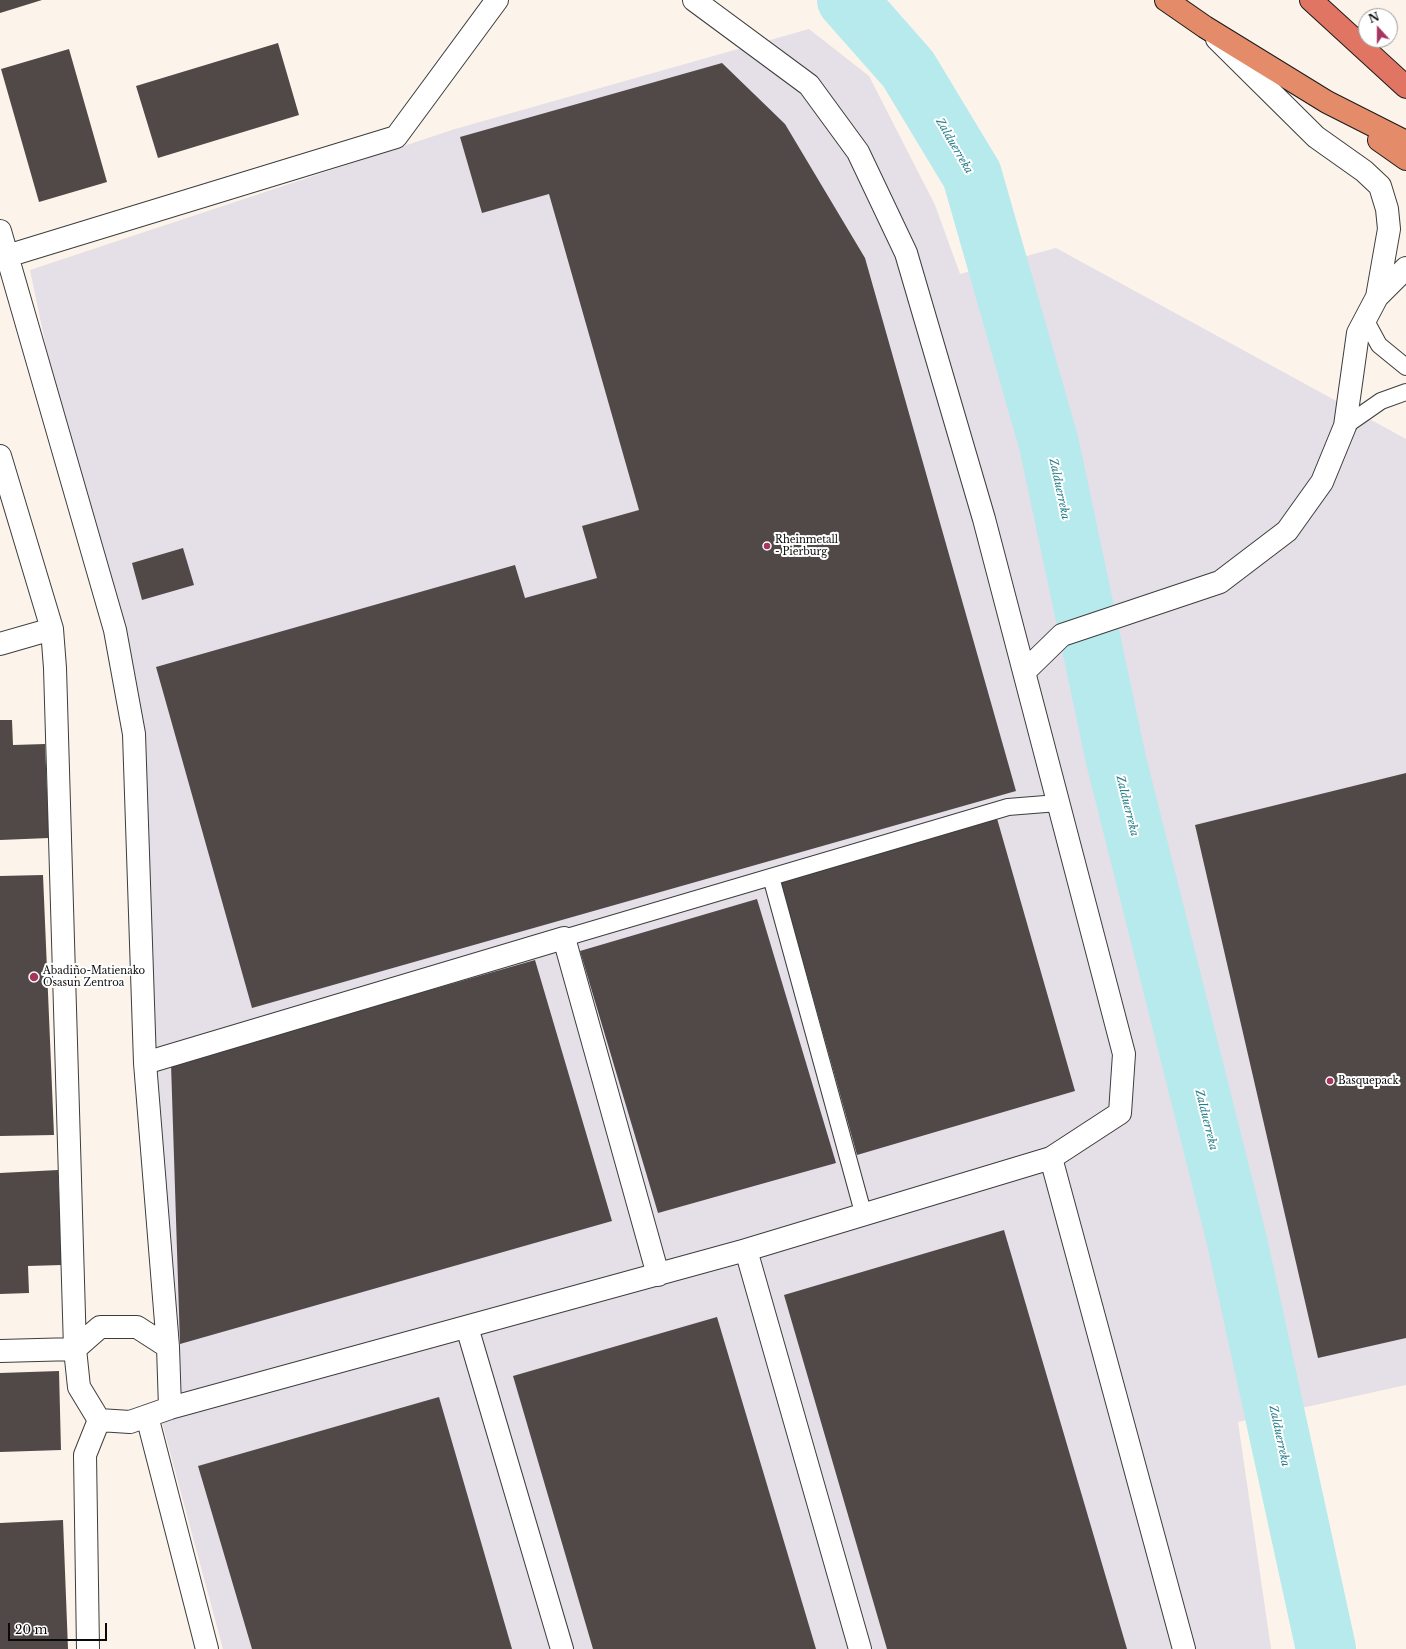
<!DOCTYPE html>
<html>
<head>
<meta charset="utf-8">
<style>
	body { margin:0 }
	#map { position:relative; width:1406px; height:1649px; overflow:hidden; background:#fcf3ea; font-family:"Libre Baskerville",serif }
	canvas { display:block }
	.north { position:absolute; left:1358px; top:8px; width:40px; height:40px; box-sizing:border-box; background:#fff; border:1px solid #9d9d9d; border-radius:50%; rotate:339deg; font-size:11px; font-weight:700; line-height:16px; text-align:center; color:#0a0a0a }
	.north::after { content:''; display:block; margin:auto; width:14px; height:18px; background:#a7355f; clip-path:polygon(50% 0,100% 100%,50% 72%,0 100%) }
	.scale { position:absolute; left:8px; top:1623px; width:99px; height:18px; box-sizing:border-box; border:2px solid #0a0a0a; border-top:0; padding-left:5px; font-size:12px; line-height:14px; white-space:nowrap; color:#0a0a0a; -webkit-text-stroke:3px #fff; paint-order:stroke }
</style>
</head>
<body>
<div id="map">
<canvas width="1406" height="1649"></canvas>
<div class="north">N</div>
<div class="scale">20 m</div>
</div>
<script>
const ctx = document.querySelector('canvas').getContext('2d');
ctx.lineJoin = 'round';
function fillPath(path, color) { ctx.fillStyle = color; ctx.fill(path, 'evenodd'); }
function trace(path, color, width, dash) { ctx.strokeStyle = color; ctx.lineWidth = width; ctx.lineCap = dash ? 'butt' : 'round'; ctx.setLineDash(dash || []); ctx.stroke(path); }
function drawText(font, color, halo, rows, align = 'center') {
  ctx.font = font + ' "Libre Baskerville",serif'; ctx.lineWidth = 4; ctx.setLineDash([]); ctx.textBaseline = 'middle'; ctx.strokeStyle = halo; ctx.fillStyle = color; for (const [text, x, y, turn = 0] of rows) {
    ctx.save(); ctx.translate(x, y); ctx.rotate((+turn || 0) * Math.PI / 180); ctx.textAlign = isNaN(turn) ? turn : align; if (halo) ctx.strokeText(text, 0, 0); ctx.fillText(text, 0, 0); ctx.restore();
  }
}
fillPath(new Path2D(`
	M809,29L869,76L935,205L960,274L1056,248L1406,439V1385L1238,1422L1271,1649H223L163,1426L137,1062L127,734L30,270L455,129Z`), '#e5dfe8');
trace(new Path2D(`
	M847,0L908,69L972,175L1049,444L1116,760L1237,1241L1326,1649`), '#b6eaed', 60);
fillPath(new Path2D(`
	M0,0H42L0,13Z
	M278,43L299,115L158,158L136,86Z
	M69,49L107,182L39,202L1,69Z
	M722,63L785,124L865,258L1016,791L252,1008L156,667L515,565L525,598L597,578L582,526L639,510L549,194L482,213L460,137Z
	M183,548L194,585L142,600L132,563Z
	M0,720H12L13,745L45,744L49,838L0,840Z
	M1406,773V1338L1318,1358L1195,825Z
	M996,815L1075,1091L857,1155L780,879Z
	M43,875L54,1135L0,1136V876Z
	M757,899L836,1163L658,1213L580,951Z
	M535,960L612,1221L180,1344L171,1064Z
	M58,1170L62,1265L28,1266L29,1293L0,1294V1173Z
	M1004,1230L1127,1649H887L784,1295Z
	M717,1317L816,1649H593L513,1376Z
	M59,1371L61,1450L0,1452V1373Z
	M439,1397L512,1649H252L198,1466Z
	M63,1520L68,1649H0V1523Z`), '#514948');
const service = new Path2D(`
	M1365,319L1379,345L1406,367
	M1345,426L1381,401L1406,392
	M771,877L864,1216
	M564,938L1008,807L1058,803`);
const minor = new Path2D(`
	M694,0L809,85L858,152L906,253L984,519L1124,1054L1120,1113L1051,1158
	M0,231L115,630L134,734L145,1063L168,1347
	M7,256L396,137L497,0
	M1377,297L1406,268
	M0,456L52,629L55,668L75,1349L79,1387L99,1420L130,1422L170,1408L746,1250L860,1649
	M0,644L52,629
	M1024,672L1062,635L1220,582L1287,531L1322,482L1345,426L1358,333L1377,297L1389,229L1387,209L1380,186L1364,171L1316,137L1217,39
	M145,1063L564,938L658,1275
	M746,1250L1051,1158L1184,1649
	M467,1327L562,1649
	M0,1351L75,1349L100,1327H137L168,1347L170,1408
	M147,1416L207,1649
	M88,1649L85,1455L99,1420`);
const trunk = new Path2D(`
	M1166,0L1205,27L1327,102L1406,142
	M1379,140L1406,159`);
const motorway = new Path2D(`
	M1311,0L1406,87`);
trace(service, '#3d3d3d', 18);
trace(minor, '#3d3d3d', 24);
trace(trunk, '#1b1b1b', 24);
trace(motorway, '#1b1b1b', 24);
trace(service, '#fff', 16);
trace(minor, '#fff', 22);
trace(trunk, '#e48c6a', 22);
trace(motorway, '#e17564', 22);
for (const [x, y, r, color] of [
	[767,546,4,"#a7355f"],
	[34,977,5,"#a7355f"],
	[1330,1081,4,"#a7355f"]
]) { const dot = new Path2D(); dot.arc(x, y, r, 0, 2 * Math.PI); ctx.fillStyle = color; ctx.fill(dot); trace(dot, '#fff', 1.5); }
drawText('10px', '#0a0a0a', '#fff', [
	["Rheinmetall",775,540],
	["- Pierburg",775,552],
	["Abadiño-Matienako",43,971],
	["Osasun Zentroa",43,983],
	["Basquepack",1338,1081]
], 'left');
drawText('italic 11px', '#257e8b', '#fff', [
	["Zalduerreka",954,146,60],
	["Zalduerreka",1059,489,78],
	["Zalduerreka",1127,806,76],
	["Zalduerreka",1206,1120,76],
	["Zalduerreka",1279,1436,78]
]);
</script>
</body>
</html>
